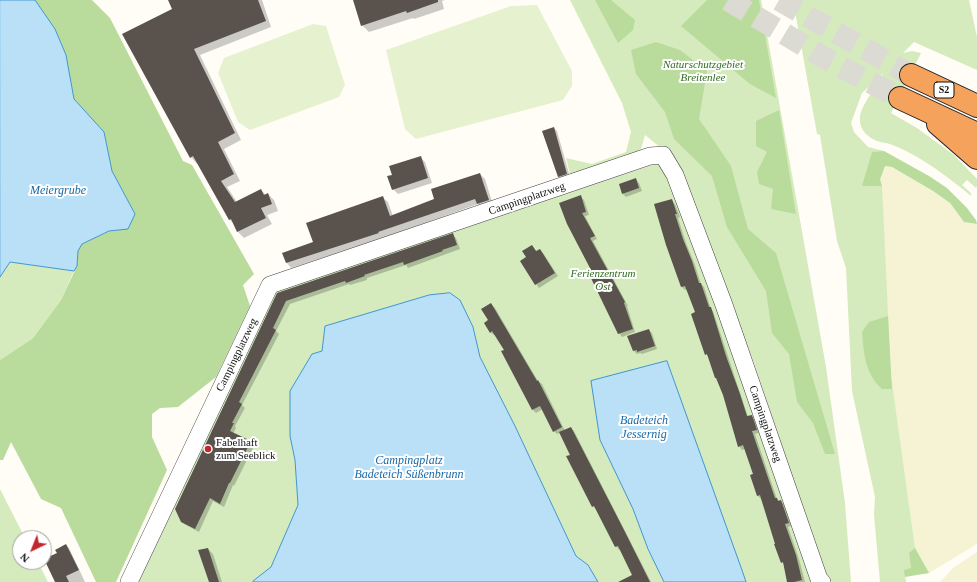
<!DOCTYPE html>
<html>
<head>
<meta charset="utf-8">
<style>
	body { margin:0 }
	#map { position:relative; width:977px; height:582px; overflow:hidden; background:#fffdf5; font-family:Georgia,serif }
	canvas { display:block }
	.north { position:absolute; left:12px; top:530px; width:40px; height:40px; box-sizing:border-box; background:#fff; border:1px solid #a0a0a0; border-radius:50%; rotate:223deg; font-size:11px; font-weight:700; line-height:16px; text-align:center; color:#111 }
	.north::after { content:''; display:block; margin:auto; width:14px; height:18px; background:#c4262e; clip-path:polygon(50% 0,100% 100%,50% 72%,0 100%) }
</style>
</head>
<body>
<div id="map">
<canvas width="977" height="582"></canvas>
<div class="north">N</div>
</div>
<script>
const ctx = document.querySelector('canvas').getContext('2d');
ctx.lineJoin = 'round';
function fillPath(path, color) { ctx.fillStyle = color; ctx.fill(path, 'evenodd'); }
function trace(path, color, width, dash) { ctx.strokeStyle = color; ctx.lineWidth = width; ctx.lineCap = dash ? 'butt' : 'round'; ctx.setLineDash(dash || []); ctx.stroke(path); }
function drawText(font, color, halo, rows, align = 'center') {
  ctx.font = font + ' Georgia,serif'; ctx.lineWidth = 4; ctx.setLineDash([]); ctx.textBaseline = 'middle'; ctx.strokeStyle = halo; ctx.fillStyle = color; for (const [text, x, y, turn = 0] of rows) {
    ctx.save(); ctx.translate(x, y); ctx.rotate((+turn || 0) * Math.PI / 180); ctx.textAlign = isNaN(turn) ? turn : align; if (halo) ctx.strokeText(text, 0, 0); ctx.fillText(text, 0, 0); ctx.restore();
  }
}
fillPath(new Path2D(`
	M885,166L892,167L933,191L950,203L964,222L977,224V544L929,573L915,548L892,389L884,244L882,186L880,179Z
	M977,552V582H940L953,568Z`), '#f6f3d4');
fillPath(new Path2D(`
	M570,0H761L826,367L845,503L851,582H832L825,575L754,363L694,208L667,153L645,135L641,149L628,159L571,178L566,158L592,164L626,152L631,132L622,103Z
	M793,0H969L977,37V70L914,42L903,53L912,51L921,53L891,113L917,128L954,155L977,179V186L976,188L967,180L962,185L971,193V196C948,177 922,157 895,146C887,142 878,143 871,138C865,134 859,127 860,118C860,106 878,85 883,73L862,93L851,123L854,132L868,147L884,151L885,166L880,180L881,186H882L891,376L915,548L929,573L905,575L906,582H880L874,515L875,497L852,391L846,268L837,241L820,135L817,134Z
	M659,163L670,182L817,582H746L667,361L633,509L648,549L664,582H598L588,565L576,556L515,426L480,357L473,327L460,300L450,293L429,295L325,326L322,351L312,354L290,391V436L295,460L298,505L271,567L253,581V582H136L277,290L521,207Z
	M9,262L74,271L61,300L33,338L0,360V277Z
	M0,489L25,538H20V562H38L48,582H0Z`), '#d5ebbd');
fillPath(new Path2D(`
	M35,0H92L110,18L183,161L192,165L254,274L243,285L250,306L216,377L178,407L160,408L152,414V437L167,470L116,582H96L61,508L41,499L11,442L3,460H0V360L33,338L61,300L77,266L78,251L82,244L109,231L128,229L135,214L112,171L104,132L74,99L66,55L55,29Z
	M595,0H611L635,20L633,30L618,43Z
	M707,0H759L776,98L750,84L681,26Z
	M656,42L680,50L707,71L699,119L731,166L748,229L776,253L835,454H825L813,423L797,402L789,354L772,333L766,291L727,227L712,176L674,139L665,112L636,74L631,50Z
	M779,110L796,214L771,209L773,189L759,184L757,172L767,152L756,146V121Z
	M884,151L929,176L947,188L967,208L976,220L977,224L964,222L950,203L933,191L892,167L885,166L880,179L882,186H862L872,152Z
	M888,316L892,389H882C865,373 864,355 862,332L869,322Z
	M915,548L929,573L905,577L904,570L911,568L909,553Z`), '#b9dc9c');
fillPath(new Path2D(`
	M537,5L572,71V86L563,100L416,139L405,129L386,50L511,6Z
	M313,24L326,26L345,85L339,97L250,130L238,122L218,73L224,58Z`), '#e6f2cf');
const water = new Path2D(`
	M0,0H35L55,29L66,55L74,99L104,132L112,171L135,214L128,229L109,231L82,244L78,251L77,266L74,271L10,262L0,277Z
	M450,293L460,300L473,327L480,357L515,426L576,556L588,565L598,582H253V581L271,567L298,505L295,460L290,436V391L312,354L322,351L325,326L429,295Z
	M667,361L743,573L746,582H664L648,549L633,509L600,440L591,381Z`);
fillPath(water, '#b9e0f7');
trace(water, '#3f96cf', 1);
fillPath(new Path2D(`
	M169,0H262L271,27L200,55L241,140L224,149L240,181L227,187L237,202L261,190L266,195L268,194L274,200L278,211L267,215L272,224L244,238L238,232L234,224L230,220L198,163L197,164L191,157L173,10Z
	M354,0H445L442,1L444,9L414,19L413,18L369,32L362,25Z
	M554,128L557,131L570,177L562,180L558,176Z
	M420,157L425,162L432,183L398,194L393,189V175Z
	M480,174L485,179L493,205L483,208L478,204L383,238L291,268L287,263L283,254L314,242L383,198L388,202L393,216L435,200Z
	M636,180L639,183L642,191L626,197L623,194Z
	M580,196L584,200L589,215L585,216L597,239L593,241L628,306H627L635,332L622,337L619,333L592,271L568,224Z
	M672,201L675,204L680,217L678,218L686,243L695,265L701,284L704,287L711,309L713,311L748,417L751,416L754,419L759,433L755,434L777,499L784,504L791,526L788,527L799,559L805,582H788L785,566L782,562L761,499L758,496L751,475L754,474L745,449L742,450L739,446L724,394L709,357L706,354L696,313L688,289L685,290L682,287Z
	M453,235L456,238L460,249L408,268L406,265L367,278V280L350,285L349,284L290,304L276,331L279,334L242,405L245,408L235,426L236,428L233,434L251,442L254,446L234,486L233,485L224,507L213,501L199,532L186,525L182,522L278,294Z
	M532,246L537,252L540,250L543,253L558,276L539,288L521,262L528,258Z
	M491,304L495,308L538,381L542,384L565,431L571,428L574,431L651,582H631L633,575L620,549L619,550L616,546L596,509L593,506L560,433L557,434L554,431L543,409L536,413L533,410L502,352L505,350L496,334L494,335L490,332L489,321Z
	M649,330L652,333L657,349L642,354L640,353L637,354L634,351Z
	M66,545L69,548L85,582H56L58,553Z
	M208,549L213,554L222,582H210Z`), '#0003');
fillPath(new Path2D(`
	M168,0H258L266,21L194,49L235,133L218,142L234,174L221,181L235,202L261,189L264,195L268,193L272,204L261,208L266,218L237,232L231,219L229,220L193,156L190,158L122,34L172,9Z
	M353,0H438V2L407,13L406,11L361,26Z
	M554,127L567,174L558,177L542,131Z
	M421,156L428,178L392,190L387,176L392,175L389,166Z
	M480,173L489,200L477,204L475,199L378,232L379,233L286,263L282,253L313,242L306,223L383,196L390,216L434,199L431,189Z
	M636,178L639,188L622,194L619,184Z
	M581,195L586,212L582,213L595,236L590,238L625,302L624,303L633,329L618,334L588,272L591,270L567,224L559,203Z
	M672,199L677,214H675L683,239L692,261L699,283H701L709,307H711L726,356L740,394L747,416L752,415L757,430L752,431L775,498H777L778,501L781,500L789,523L785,524L796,555L802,580L794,582H787L783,562L781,563L774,544H775L760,495L757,496L750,475L753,474L743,445L738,447L723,395L716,378H715L707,354L705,355L691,314L695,312L685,286L681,287L666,245L654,204Z
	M453,233L457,245L442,250L443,251L404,265L403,262L364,275L365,276L346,283L345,281L286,301L273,328L276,330L239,402L242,404L232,423H234L230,431L251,441L230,483H229L220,504L210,498L195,529L181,522L175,509L277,293Z
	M532,245L536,251L540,249L555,273L535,285L520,261L526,257L522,251Z
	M491,303L537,381L538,380L562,427L553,432L540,406L532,410L501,351L504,350L492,331L490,333L484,323L488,320L481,309Z
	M649,329L655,346L637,352V350L633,351L627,336Z
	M571,427L623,528L650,582H618L632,575L618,546L615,547L594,506L592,507L566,456L570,455L559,432Z
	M66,544L79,570L66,576L69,582H55L44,559L57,553L55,550Z
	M208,548L219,582H209L198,550Z`), '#5a524d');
trace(new Path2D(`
	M728,0L828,60L900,98
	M779,0L911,75`), '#dbdad3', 22, [22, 11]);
const minor = new Path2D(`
	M129,582L270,285L650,156L663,155L675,175L724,305L819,579L822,582`);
const highway = new Path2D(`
	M911,75L977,106
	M900,98L977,134
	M938,124L977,158`);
trace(minor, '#444', 18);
trace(highway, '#222', 24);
trace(minor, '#fff', 17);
trace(highway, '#f5a25d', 22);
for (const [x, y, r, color] of [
	[208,449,4,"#c4262e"]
]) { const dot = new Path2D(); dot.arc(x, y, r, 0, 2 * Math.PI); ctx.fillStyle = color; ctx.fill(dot); trace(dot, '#fff', 1.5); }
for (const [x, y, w] of [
	[944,90,20]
]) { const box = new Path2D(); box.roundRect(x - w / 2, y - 8, w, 16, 3); ctx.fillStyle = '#fff'; ctx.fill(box); trace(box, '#111', 1); }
drawText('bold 10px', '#111', null, [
	["S2",944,90]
]);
drawText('italic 11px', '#2f6b1f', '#fff', [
	["Naturschutzgebiet",703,65],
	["Breitenlee",703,78],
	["Ferienzentrum",603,274],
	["Ost",603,287]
]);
drawText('11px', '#111', '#fff', [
	["Campingplatzweg",527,199,-19],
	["Campingplatzweg",237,355,-64],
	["Campingplatzweg",765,424,71]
]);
drawText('11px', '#111', '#fff', [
	["Fabelhaft",216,443],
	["zum Seeblick",216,456]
], 'left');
drawText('italic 12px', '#1768a6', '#fff', [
	["Meiergrube",58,191],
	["Badeteich",644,421],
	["Jessernig",644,435],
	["Campingplatz",409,461],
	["Badeteich Süßenbrunn",409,475]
]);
</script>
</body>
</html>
